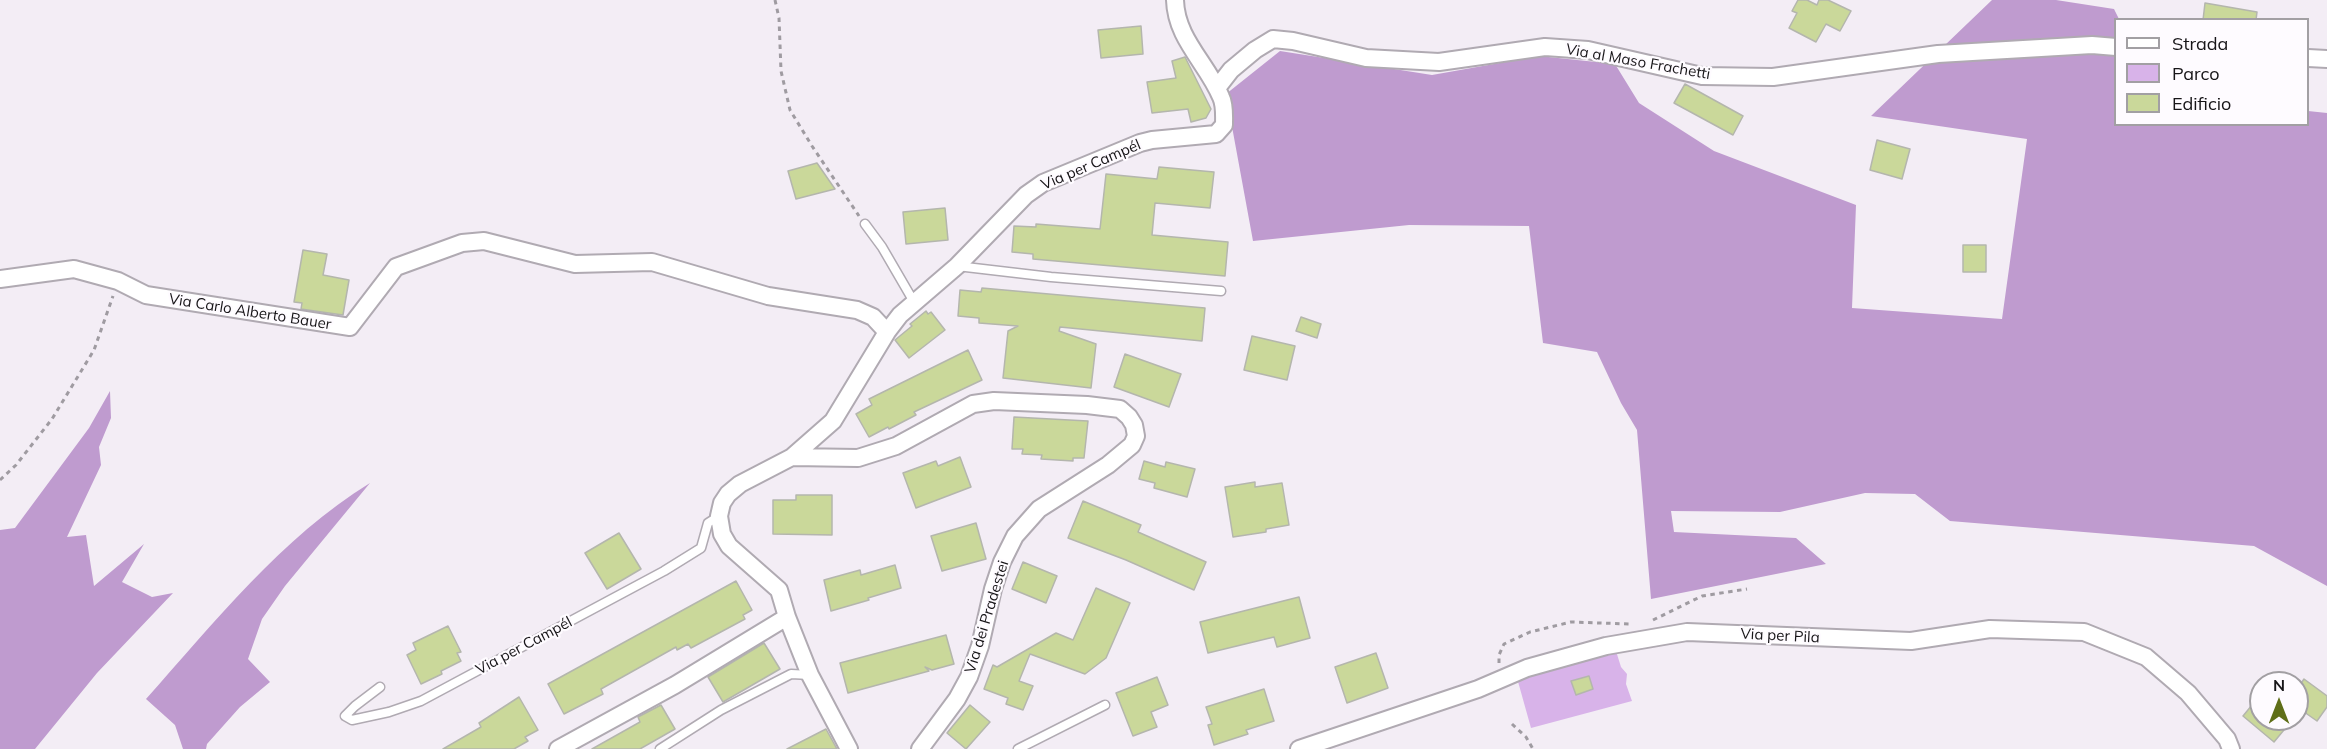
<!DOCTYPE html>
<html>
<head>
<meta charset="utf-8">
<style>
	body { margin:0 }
	#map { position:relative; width:2327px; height:749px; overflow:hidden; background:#f3edf5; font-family:Mulish,sans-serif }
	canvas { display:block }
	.legend { position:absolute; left:2114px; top:18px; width:195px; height:108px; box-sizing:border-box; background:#fefbff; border:2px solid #a29fa3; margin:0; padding:8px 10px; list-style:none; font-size:18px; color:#171518 }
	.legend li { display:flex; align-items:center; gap:12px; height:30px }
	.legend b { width:30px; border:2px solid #a29fa3 }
	.north { position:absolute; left:2249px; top:671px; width:60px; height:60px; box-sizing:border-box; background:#fefbff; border:2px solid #a29fa3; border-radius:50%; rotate:0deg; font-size:16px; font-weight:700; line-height:24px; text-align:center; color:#171518 }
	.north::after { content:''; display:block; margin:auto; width:21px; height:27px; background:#5f6e18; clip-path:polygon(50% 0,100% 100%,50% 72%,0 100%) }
</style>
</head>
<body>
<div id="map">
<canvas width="2327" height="749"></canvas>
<ul class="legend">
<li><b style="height:8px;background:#fff"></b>Strada</li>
<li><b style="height:16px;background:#d8b3e9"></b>Parco</li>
<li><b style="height:16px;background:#cad89a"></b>Edificio</li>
</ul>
<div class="north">N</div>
</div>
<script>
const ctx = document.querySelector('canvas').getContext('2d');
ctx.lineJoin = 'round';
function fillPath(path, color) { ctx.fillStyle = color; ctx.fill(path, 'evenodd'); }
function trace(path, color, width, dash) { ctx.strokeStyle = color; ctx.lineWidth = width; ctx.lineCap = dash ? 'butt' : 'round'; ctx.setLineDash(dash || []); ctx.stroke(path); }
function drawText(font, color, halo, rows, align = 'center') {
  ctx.font = font + ' Mulish,sans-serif'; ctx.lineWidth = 4.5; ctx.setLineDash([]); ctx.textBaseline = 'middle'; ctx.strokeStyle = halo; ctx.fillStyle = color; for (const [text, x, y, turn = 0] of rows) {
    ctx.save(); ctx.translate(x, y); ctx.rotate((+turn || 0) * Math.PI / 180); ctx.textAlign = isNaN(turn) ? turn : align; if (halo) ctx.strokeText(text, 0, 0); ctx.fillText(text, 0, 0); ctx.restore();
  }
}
fillPath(new Path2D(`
	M1616,651L1621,667L1627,674L1626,684L1632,701L1531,728L1517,678Z`), '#d8b3e9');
fillPath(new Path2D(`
	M1992,0H2056L2114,9L2119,19L2116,20V124H2308V111L2327,113V586L2254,546L1950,521L1915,494L1865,493L1780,512L1671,511L1674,532L1796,538L1826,564L1651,599L1637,430L1621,403L1597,352L1543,343L1529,226L1409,225L1253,241L1226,94L1280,51L1432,75L1539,56L1615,64L1639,103L1714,151L1856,205L1852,308L2002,319L2027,139L1871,116Z
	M110,391L111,418L99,447L101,465L67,537L86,535L94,586L144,544L122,582L152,597L173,593L97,673L35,749H0V530L15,528L89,428Z
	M370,483L285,586L262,619L248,659L270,682L240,707L207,744L206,749H183L175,725L146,699C214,623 282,537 370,483Z`), '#bf9bcf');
const building = new Path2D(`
	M1798,0H1807L1817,5L1819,0H1828L1851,11L1840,31L1826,24L1816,42L1789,28L1797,13L1792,11Z
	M2205,3L2257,12L2256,20H2203Z
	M1141,26L1143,54L1101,58L1098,30Z
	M1185,57L1211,109L1206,118L1191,122L1188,109L1152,113L1147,82L1176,78L1172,61Z
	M1685,84L1743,116L1733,135L1674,103Z
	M1877,140L1910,149L1902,179L1870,170Z
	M817,163L835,189L796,199L788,171Z
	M1159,167L1214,172L1210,208L1155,203L1152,235L1228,242L1225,276L1033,259V254L1012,252L1014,226L1036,227V224L1100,229L1106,174L1157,179Z
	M945,208L948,240L906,244L903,212Z
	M1963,245H1986V272H1963Z
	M303,250L327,254L323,275L349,280L343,315L301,309L302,303L294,302Z
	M982,288L1205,308L1202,341L1060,327L1059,331L1096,344L1091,388L1003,378L1008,331L1018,326L979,323V318L958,316L960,290L981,292Z
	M926,311L928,314L931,312L945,330L909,358L895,340L912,326L910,324Z
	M1301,317L1321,324L1317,338L1296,331Z
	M1252,336L1295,346L1287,380L1244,370Z
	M968,350L982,380L914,412L916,415L889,429L888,427L869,437L856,414L872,405L869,399Z
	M1125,354L1181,374L1169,407L1114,387Z
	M1014,417L1088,421L1084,458H1073V461L1041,459L1042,455L1022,454L1023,449H1012Z
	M960,457L971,487L916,508L903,473L936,461L938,466Z
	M1144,461L1165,467L1166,462L1195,469L1187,497L1154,488L1155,483L1139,479Z
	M1255,482V487L1282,483L1289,525L1266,529V532L1233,537L1225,487Z
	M796,495H832V535L773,534V500H796Z
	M1083,501L1141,525L1138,532L1206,562L1194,590L1126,560L1068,538Z
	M976,523L986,559L942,571L931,536Z
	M619,533L641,569L607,589L585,553Z
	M1023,562L1057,576L1046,603L1012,589Z
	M895,565L901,588L868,598L869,600L831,611L824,580L860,570L861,575Z
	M736,581L752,610L743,615L745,619L691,648L688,644L677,650L676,647L601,689L603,694L564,714L548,684Z
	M1096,588L1130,603L1106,658L1085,674L1030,654L1019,681L1033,686L1023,710L1006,704L1008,698L984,689L993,665L997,667L1056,633L1073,640Z
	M1299,597L1310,638L1277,647L1274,637L1208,653L1200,622Z
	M448,626L461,652L457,653L461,661L441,671L442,674L421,684L407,655L416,650L413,643Z
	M946,635L954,664L932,670L925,667L929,671L848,693L840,663Z
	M764,643L780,669L723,702L708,677Z
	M1376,653L1388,688L1347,703L1335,667Z
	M1589,676L1593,689L1576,695L1571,681Z
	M1157,677L1168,705L1151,712L1157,727L1133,736L1116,693Z
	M2304,679L2327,696V707L2317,721L2297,707V689Z
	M1264,689L1274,721L1246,730L1248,734L1214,745L1208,725L1212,724L1206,707Z
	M2261,694V719H2293L2274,742L2243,716Z
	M519,697L538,730L525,737L528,741L514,749H443L481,727L479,723Z
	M661,705L675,729L640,749H592L640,722L638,717Z
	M970,705L990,722L966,749L947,733Z
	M826,729L837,749H787Z`);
fillPath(building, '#cad89a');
trace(building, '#b4b6ad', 1.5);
const service = new Path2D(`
	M865,224L882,247L914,302
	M957,266L1051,277L1221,291
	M380,687L355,706L345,716L352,720L389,712L421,701L664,571L701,548L708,523L719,516
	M660,749L721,710L791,674L810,675
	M1018,749L1105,705`);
const minor = new Path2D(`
	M2308,58L2327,59
	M1217,88L1231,70L1255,50L1273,39L1293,41L1366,58L1439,62L1545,47L1588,50L1702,76L1773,77L1938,54L2092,45L2116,47
	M0,279L74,269L118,281L146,295L350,327L396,267L462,243L484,241L575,264L652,262L768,296L857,310L873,317L887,332
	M792,457L858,458L896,446L973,404L994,401L1087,405L1120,409L1129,417L1134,425L1136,436L1132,445L1108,465L1039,509L1015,536L1002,562L993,589L980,646L969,677L957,699L920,749
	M558,749L675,685L787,617
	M849,749L810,675L787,617L779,590L729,546L722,534L719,516L722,503L728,494L740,484L792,457L833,421L887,332L900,315L957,266L1026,195L1043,183L1140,143L1152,140L1216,134L1224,125C1224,116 1225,105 1221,97C1207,63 1176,39 1175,0
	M1299,749L1478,689L1527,668L1606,646L1687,632L1911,641L1990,629L2084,632L2146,657L2188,693L2227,739L2231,749`);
trace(service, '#b0aab2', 11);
trace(minor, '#b0aab2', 20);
trace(new Path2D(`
	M775,0L779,18L781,71L790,110L812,146L859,216
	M0,480L16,465L52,419L94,350L113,296
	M1653,620L1702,596L1747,589
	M1499,663V655L1504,644L1530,632L1571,622L1629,624
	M1512,724L1526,737L1533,749`), '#9f9ba1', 3, [4.5, 4.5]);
trace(service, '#fff', 8);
trace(minor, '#fff', 16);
drawText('15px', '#171518', '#fefbff', [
	["Via al Maso Frachetti",1638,62,10],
	["Via per Campél",1091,165,-23],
	["Via Carlo Alberto Bauer",250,312,9],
	["Via dei Pradestei",987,617,-73],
	["Via per Pila",1780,636,3],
	["Via per Campél",524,646,-28]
]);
</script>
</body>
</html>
